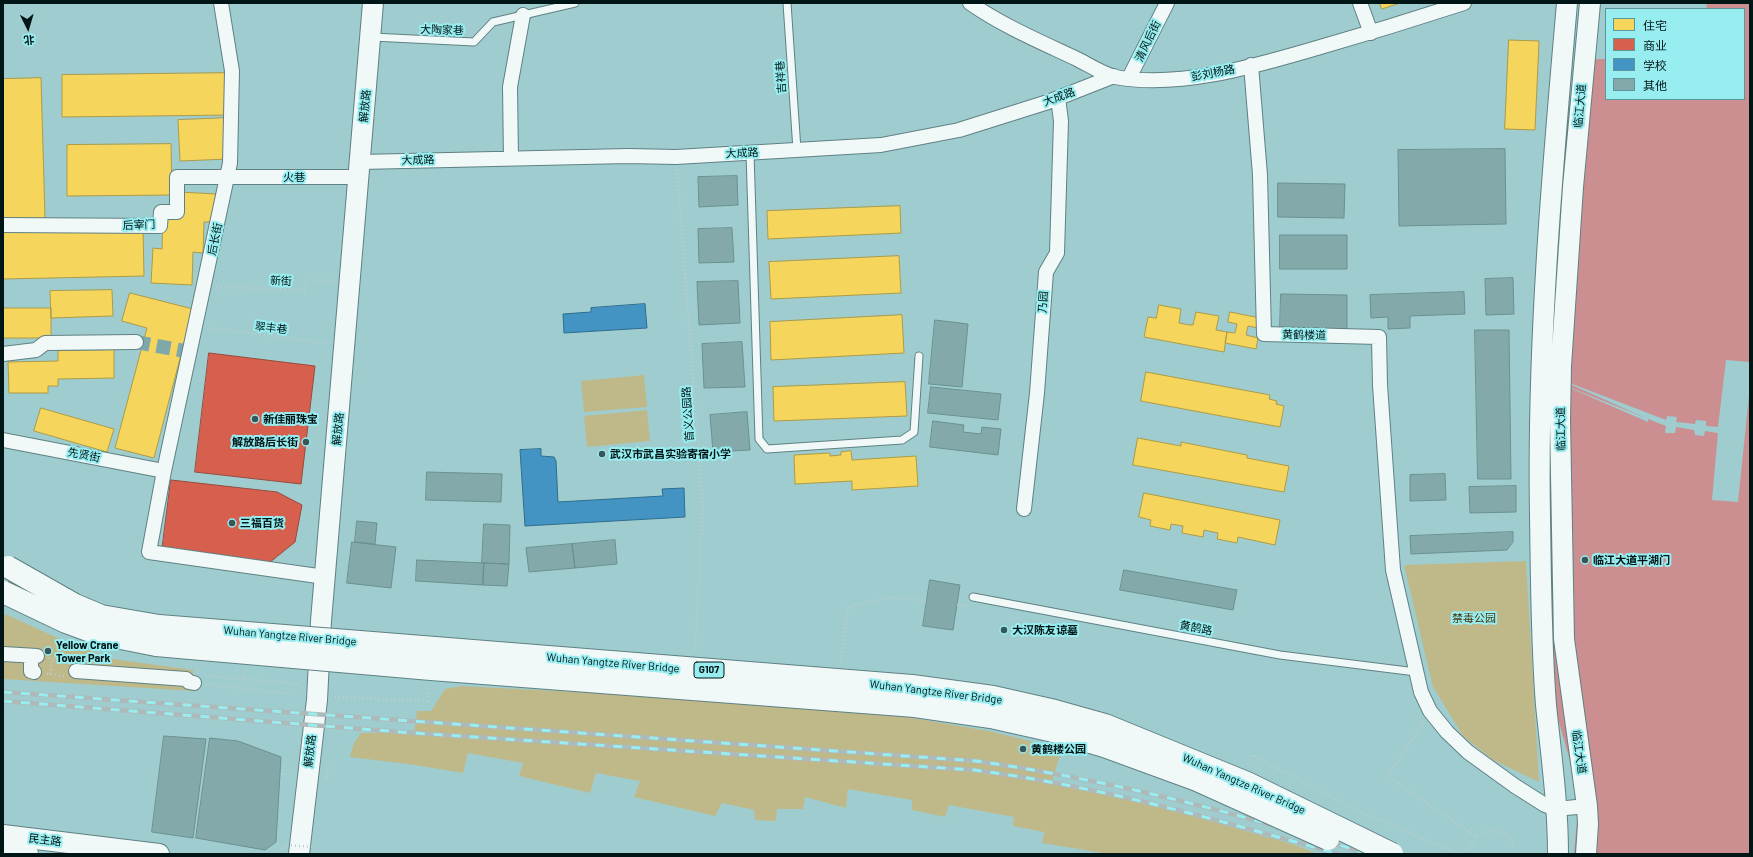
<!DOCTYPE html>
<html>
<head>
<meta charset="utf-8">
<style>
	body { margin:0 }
	#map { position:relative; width:1753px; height:857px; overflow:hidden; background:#9fcdcf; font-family:Barlow,"Noto Sans SC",sans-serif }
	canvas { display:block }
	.frame { position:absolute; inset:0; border:4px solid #001516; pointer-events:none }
	.legend { position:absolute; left:1605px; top:8px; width:140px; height:92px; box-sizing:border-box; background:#98edf0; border:1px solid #5b9799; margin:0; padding:5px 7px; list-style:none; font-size:12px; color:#001516 }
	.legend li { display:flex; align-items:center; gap:8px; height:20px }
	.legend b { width:20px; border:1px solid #5b9799 }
	.north { position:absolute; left:8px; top:8px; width:40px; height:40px; -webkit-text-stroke:3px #98edf0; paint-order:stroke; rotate:175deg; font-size:11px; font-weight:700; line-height:16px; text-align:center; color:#001516 }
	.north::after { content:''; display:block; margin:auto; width:14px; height:18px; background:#001516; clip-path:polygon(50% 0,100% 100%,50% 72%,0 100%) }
</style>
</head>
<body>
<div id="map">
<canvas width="1753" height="857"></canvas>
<div class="frame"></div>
<ul class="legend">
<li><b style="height:11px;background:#f6d55c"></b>住宅</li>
<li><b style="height:11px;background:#d6604d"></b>商业</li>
<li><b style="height:11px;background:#4393c3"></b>学校</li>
<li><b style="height:11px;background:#84a9aa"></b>其他</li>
</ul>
<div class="north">北</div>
</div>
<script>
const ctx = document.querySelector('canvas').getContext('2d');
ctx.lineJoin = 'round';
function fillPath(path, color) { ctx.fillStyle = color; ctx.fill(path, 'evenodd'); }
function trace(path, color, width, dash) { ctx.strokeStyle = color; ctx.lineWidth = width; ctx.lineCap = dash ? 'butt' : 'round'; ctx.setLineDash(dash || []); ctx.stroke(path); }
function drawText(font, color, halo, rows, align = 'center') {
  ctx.font = font + ' Barlow,"Noto Sans SC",sans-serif'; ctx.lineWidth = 4; ctx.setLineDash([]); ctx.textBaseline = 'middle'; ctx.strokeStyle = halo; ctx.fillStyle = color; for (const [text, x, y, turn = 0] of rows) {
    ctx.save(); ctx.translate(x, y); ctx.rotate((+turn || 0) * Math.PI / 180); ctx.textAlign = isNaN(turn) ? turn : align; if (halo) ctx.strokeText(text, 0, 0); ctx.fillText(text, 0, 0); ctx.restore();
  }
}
fillPath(new Path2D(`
	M644,375L647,407L584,412L581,381Z
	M647,410L650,441L587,447L584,416Z
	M1526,561L1539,782L1493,760L1463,736L1433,687L1404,565Z
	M3,613L60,639L113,659L193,670L194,691L3,679Z
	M462,686L613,694L906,717L989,731L1062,749L1052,781L1186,814L1295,845L1317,854H1109L1042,843L1044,832L1013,826L1014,817L949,805L945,817L912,810V800L848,789L846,808L805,797L803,809H777L776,821L755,820L754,810L722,803L715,816L634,797L640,781L596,773L590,793L519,776L523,763L468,753L463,773L415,765L350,757L354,743L361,733H414L417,711H431L445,689Z`), '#bfb98a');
fillPath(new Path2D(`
	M1707,3H1750V854H1574L1578,808L1574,775L1552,698L1548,463L1554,385L1593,59H1606V99H1744V9H1706Z`), '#cb8f92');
fillPath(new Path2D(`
	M1726,360L1750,362V386L1738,502L1712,500L1718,433L1705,431L1704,436L1695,435L1694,430L1676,427L1675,433H1665L1666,426L1648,419V422L1554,381L1648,419L1554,377L1666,420L1667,416L1677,417L1676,422L1695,424L1696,420L1706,421V426L1718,427Z`), '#9fcdcf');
const homes = new Path2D(`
	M1380,3H1400L1382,9Z
	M1509,40L1539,41L1535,130L1505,129Z
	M229,73L230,115L62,117V75Z
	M41,78L45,218L3,219V79Z
	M227,118L229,159L180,161L178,120Z
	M171,144L172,195L67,196V145Z
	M179,192L216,194L215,222H204L203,253L193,252L192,285L151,283L153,248L162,249L163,214L178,215Z
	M900,206L901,233L768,239L767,211Z
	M143,227L144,276L3,279V230Z
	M899,256L901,293L771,299L769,262Z
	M112,290L113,316L51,318L50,291Z
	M130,293L193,309L154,458L115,448L147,328L122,321Z
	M1159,305L1181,309L1179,323L1190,325H1193L1196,312L1219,316L1216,330L1227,332L1224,352L1144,337L1148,317L1156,318Z
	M3,308H51V338H3Z
	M1230,312L1260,318L1258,328L1248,326L1246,335L1258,338L1256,349L1225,343L1227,332L1235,333L1237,324L1228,322Z
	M902,315L904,353L771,360L770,322Z
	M114,350V378L58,379V386H48V393H9L8,362L58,361V351Z
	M1146,372L1270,395L1269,399L1277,401L1276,404L1284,406L1280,427L1141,401Z
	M905,382L907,416L774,421L773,387Z
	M41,408L114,429L107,452L34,431Z
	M1138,438L1181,446V442L1247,455V458L1289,466L1284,492L1133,465Z
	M851,451L852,460L916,456L918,486L852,490V481L795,484L794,455L830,453V456L841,455V452Z
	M1144,493L1280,520L1275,545L1238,537L1237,543L1217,539L1218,533L1204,530L1203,537L1182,533L1183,526L1171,524L1170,530L1150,526L1151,520L1139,517Z`);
fillPath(homes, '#f6d55c');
trace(homes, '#ac9b47', 1);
const shops = new Path2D(`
	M209,353L315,366L301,484L195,472Z
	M171,480L277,492L302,505L295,542L269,563L162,551Z`);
fillPath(shops, '#d6604d');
trace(shops, '#964a3c', 1);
const schools = new Path2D(`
	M645,304L647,328L564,333L563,314L591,312V308Z
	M541,449V456L554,457L556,461L558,502L663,496L662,489L684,488L685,517L525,526L520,450Z`);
fillPath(schools, '#4393c3');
trace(schools, '#2f6d8f', 1);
const building = new Path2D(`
	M1505,149L1506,224L1399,226L1398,150Z
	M737,176L738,205L699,207L698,177Z
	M1278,183L1345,184L1344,218L1278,217Z
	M732,228L734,262L699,263L698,229Z
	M1280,235H1347V269H1280Z
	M1513,278L1514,314L1486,315L1485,279Z
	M738,281L740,323L699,325L697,282Z
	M1464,292L1465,314L1410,316V328L1388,329V317L1371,318L1370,295Z
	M1281,294L1347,295V329L1280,328Z
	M935,320L968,324L962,387L929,384Z
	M1475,330H1509L1511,479H1478Z
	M742,342L745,387L704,388L702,344Z
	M931,387L1001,394L998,420L928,413Z
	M747,412L750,450L713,452L710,415Z
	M933,421L964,425L963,432L981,434L982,427L1001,429L998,455L930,447Z
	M427,472L502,474L501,502L426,500Z
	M1445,474L1446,500L1410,501V475Z
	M1516,486V512L1470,513L1469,487Z
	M357,521L377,523L375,544L355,542Z
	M484,524L510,525L509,564L482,563Z
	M1513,532V542L1507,550L1411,554L1410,536Z
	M615,540L617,564L575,568L572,544Z
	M352,542L396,547L391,588L347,583Z
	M572,544L575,568L529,572L526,548Z
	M417,560L484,563L483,585L416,581Z
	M484,563L509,564L507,586L483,585Z
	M1124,570L1237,590L1233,610L1120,590Z
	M930,580L960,585L953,630L923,626Z
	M164,736L206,739L193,838L152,832Z
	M210,738L238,741L281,757L276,842L265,850L196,838Z`);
fillPath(building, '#84a9aa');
trace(building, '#6a9091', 1);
trace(new Path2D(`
	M136,342L190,352`), '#7fa8aa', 14, [14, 7]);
const lane = new Path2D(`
	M787,3L797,150
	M372,37L474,42L493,22L575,3
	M750,153L759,439L767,449L902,440L914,432L919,356
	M973,597L1280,655L1416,672`);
const street = new Path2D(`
	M221,3L232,71L230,163L164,471L149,552L325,577
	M970,3C1003,26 1041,42 1077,59C1089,65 1103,74 1115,77C1180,89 1255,66 1317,48C1366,34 1415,19 1464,3
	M1360,3L1371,33
	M1251,65L1260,175L1264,334L1379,337L1380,385L1393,570L1421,692L1430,711L1447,732L1468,752L1515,786L1545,805L1556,809L1587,806
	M1129,78L1167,3
	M511,158L510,87L523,15
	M360,162L628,156L676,157L881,145L959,130L1048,102L1114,76
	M3,225L160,226L161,212H177V177H359
	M3,354L36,350L45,343L136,342
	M3,440L164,471
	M1024,509L1037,393L1046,272L1057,253L1061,121L1058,98
	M3,654L37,656
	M31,656V671L34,672
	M76,671L186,679L189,682L194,683`);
const secondary = new Path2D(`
	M3,835L159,854
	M3,851L28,854
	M299,854L317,700L321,621L373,3
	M1558,854C1558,804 1551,754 1546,705C1541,642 1541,579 1540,516C1537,345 1552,174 1567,3
	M1586,854L1588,824L1587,806L1564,639L1560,420L1561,366L1573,187L1590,3`);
trace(lane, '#5f8183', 9);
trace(street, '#5f8183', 16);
trace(secondary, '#5f8183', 22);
trace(new Path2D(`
	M677,170L703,506L695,651
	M216,287L305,290L307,280L333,281
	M208,328L328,343
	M957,605L968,606
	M49,658L66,661
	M841,664L848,607L892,597L926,601
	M47,674L64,676
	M50,674L53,659
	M205,676L298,684
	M244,679L246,670
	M206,684L291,694
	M335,697L427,701L429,687
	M1423,723L1388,776L1476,837
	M285,762L282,775L291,776
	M1248,764L1252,755L1363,813L1459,854
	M325,779L327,780L328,765
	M1470,854C1469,823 1517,824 1513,854`), '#becccd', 2.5, [1, 3]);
trace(lane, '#f1f8f8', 7);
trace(street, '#f1f8f8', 14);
trace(secondary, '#f1f8f8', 20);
const rail = new Path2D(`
	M3,692L976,761C1110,780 1240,813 1368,854
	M3,701L414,733L974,770C1098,786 1219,820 1338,854`);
trace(rail, '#aeb9ba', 4.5);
trace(rail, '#98edf0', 3, [9]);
const highwayBridge = new Path2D(`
	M8,567L75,605L101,616L159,626L912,686L993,697L1055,711L1105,725L1247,783L1392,854
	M3,592L66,622L96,633L156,645L431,669L915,706L991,717L1049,730L1104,746L1197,780L1328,839`);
trace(highwayBridge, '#5f8183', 24, []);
trace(new Path2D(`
	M274,854L286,845L313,847L321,854`), '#becccd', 2.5, [1, 3]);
trace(highwayBridge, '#f1f8f8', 22);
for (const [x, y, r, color] of [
	[255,419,4,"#385557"],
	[306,442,4,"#385557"],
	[602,454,4,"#385557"],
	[232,523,4,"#385557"],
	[1585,560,4,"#385557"],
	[1004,630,4,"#385557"],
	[48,651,4,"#385557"],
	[1023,749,4,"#385557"]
]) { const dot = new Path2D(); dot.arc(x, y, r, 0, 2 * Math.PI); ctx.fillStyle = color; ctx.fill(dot); trace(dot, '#98edf0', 1.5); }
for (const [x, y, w] of [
	[709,670,30]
]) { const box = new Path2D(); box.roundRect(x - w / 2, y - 8, w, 16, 3); ctx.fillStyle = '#98edf0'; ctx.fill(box); trace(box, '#001516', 1); }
drawText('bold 10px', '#001516', null, [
	["G107",709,670]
]);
drawText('11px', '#001516', '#98edf0', [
	["大陶家巷",442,30,2],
	["清风后街",1148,41,-64],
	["彭刘杨路",1213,73,-11],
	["吉祥巷",781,77,-94],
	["大成路",1059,97,-20],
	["解放路",365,106,-85],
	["临江大道",1580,106,-85],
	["大成路",742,153,-3],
	["大成路",418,160,-1],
	["火巷",294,177],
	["后宰门",139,225,-2],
	["后长街",215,239,-78],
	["新街",281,281,2],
	["乃园",1043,302,-86],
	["翠丰巷",271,328,7],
	["黄鹤楼道",1304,335,1],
	["首义公园路",688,414,-94],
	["解放路",338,429,-85],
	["临江大道",1561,429,-91],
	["先贤街",84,455,11],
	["黄鹄路",1196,628,11],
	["Wuhan Yangtze River Bridge",290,636,5],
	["Wuhan Yangtze River Bridge",613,663,5],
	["Wuhan Yangtze River Bridge",936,692,7],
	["解放路",310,751,-83],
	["临江大道",1579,752,82],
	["Wuhan Yangtze River Bridge",1244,784,24],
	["民主路",45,840,7]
]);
drawText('bold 11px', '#001516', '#98edf0', [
	["新佳丽珠宝",263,419],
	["解放路后长街",298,442,"right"],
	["武汉市武昌实验寄宿小学",610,454],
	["三福百货",240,523],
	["临江大道平湖门",1593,560],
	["大汉陈友谅墓",1012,630],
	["Yellow Crane",56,645],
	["Tower Park",56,658],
	["黄鹤楼公园",1031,749]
], 'left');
drawText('11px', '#493307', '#98edf0', [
	["禁毒公园",1474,618]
]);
</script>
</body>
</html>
